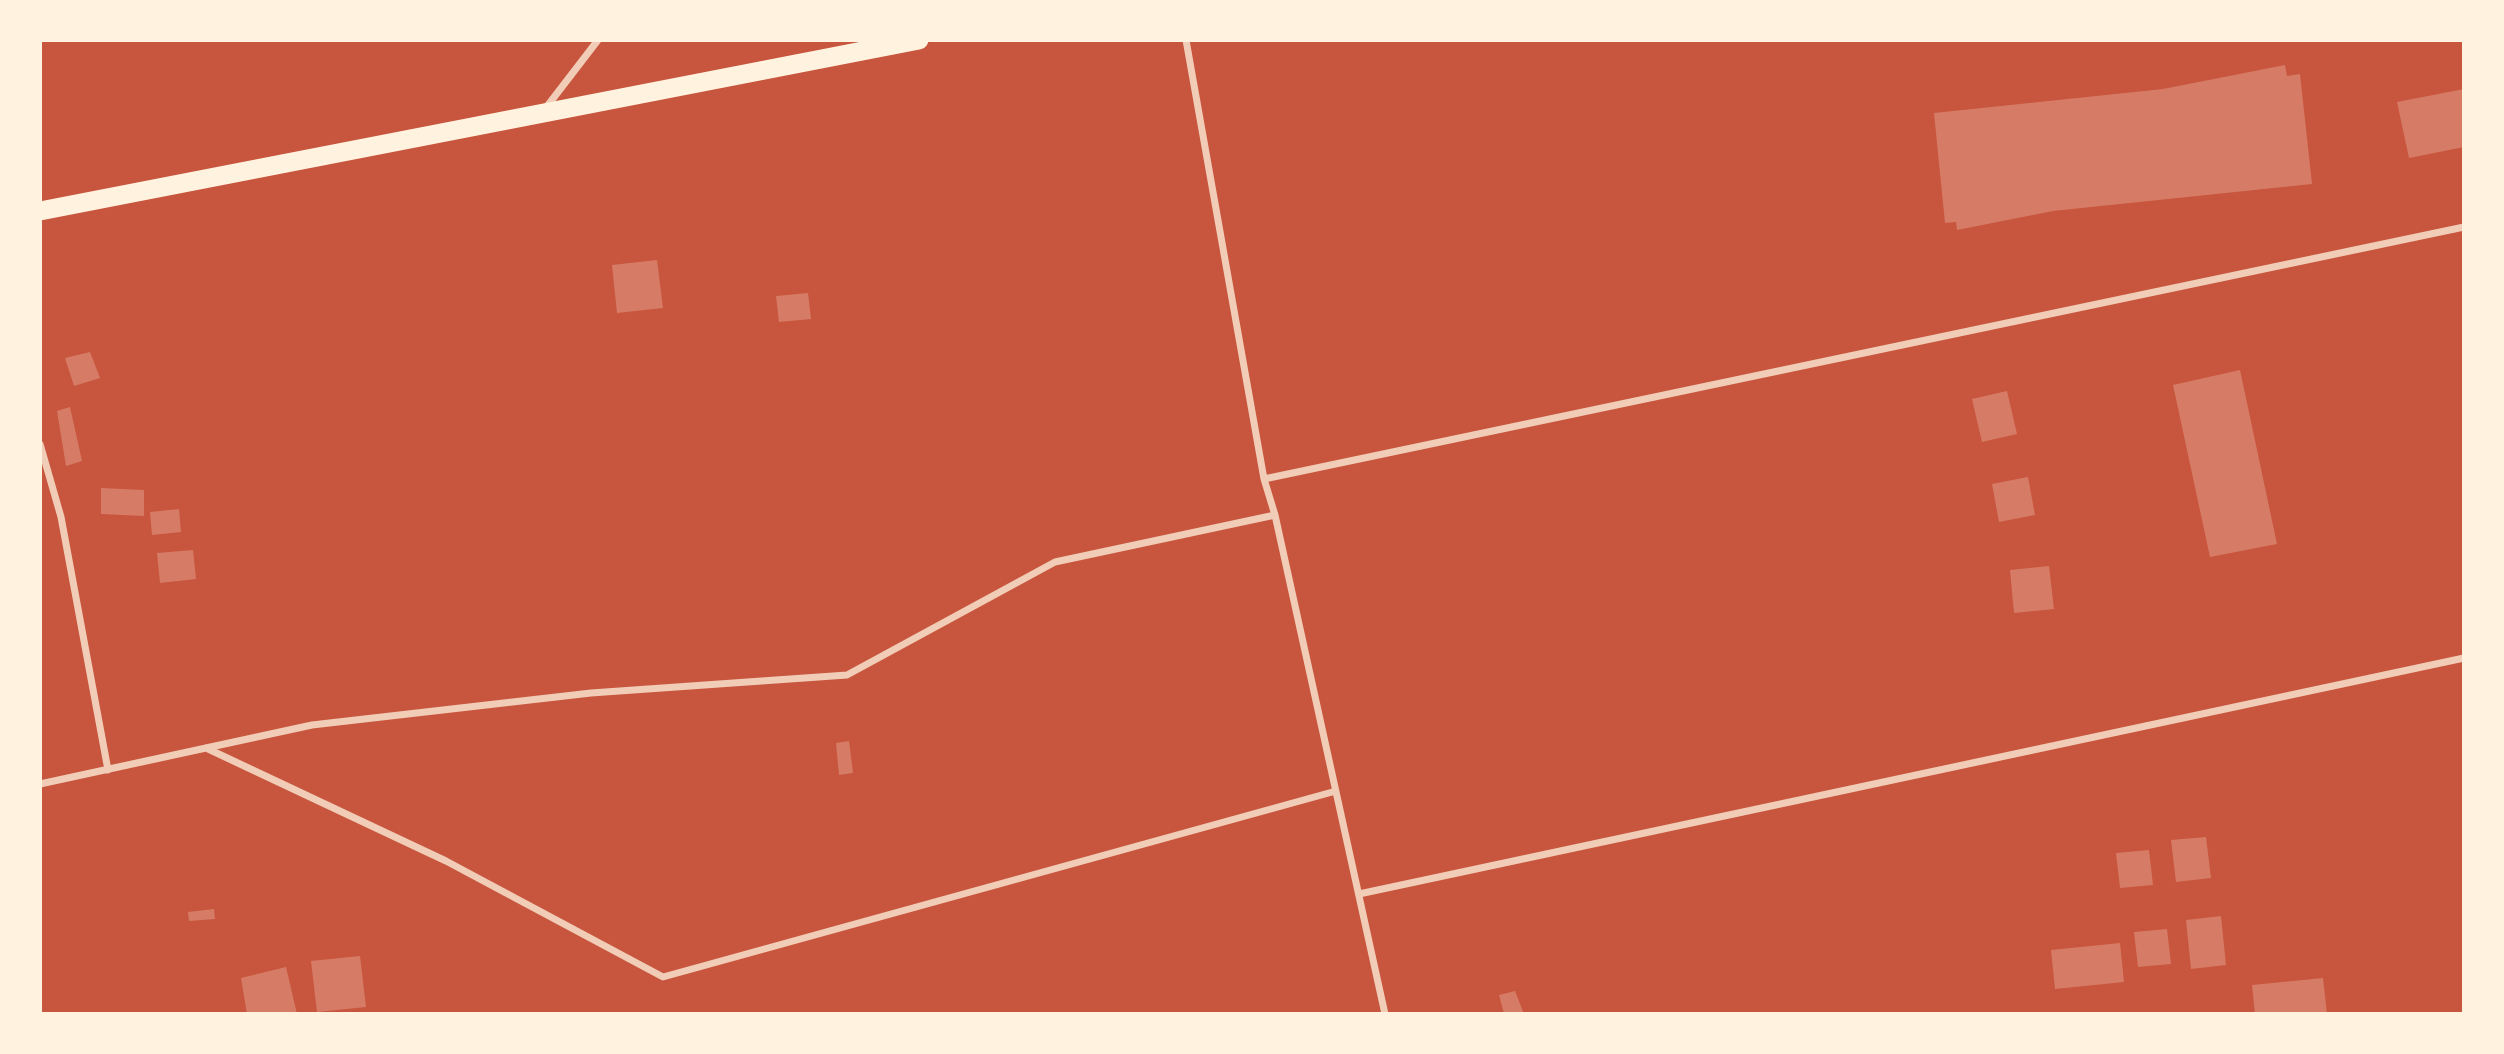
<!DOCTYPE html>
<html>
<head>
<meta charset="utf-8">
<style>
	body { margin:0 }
	#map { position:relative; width:2504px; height:1054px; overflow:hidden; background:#c8553d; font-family:Figtree,sans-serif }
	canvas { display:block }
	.frame { position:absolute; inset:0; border:42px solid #fff3e0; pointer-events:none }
</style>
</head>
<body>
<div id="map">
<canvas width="2504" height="1054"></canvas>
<div class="frame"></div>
</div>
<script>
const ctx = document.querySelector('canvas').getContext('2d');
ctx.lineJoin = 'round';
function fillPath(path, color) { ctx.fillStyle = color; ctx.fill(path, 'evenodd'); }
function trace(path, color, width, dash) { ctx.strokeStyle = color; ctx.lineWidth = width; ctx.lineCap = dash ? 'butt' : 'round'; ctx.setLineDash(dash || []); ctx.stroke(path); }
fillPath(new Path2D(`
	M2285,65L2287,76L2300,74L2312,184L2053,211L1957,230L1956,222L1945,223L1934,113L2163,89Z
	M2464,89V147L2409,158L2397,102Z
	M657,260L663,308L617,313L612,265Z
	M808,293L811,319L779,322L776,296Z
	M90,352L100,378L74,386L65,358Z
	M2240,370L2277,544L2210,557L2173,385Z
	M2007,391L2017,434L1982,442L1972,399Z
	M70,407L82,461L66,466L57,411Z
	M2028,477L2035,515L1999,522L1992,484Z
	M101,488L144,490V516L101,514Z
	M179,509L181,532L152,535L150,512Z
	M193,550L196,579L160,583L157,553Z
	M2049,566L2054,609L2014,613L2010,570Z
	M849,741L853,773L839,775L836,743Z
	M2206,837L2211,878L2176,882L2171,840Z
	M2149,850L2153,885L2120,888L2116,853Z
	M214,909L215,919L189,921L188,912Z
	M2221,916L2226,965L2191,969L2186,920Z
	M2167,929L2171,964L2138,967L2134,932Z
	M2120,943L2124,982L2055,989L2051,950Z
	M360,956L366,1007L317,1012L311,961Z
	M286,967L297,1014H247L241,978Z
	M2323,978L2327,1014H2255L2252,985Z
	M1515,991L1524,1014H1504L1499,995Z`), '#d67c66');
trace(new Path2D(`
	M1186,40L1264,479L1275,515L1385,1014
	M545,109L598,40
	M40,444L61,517L108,770
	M1264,479L2464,227
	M206,748L446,861L663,977L1336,791
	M40,784L312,725L591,693L847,675L1055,562L1275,515
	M1359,894L2464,658`), '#f1ccb7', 7);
trace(new Path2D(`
	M40,211L919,40`), '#fff3e0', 19);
</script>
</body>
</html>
